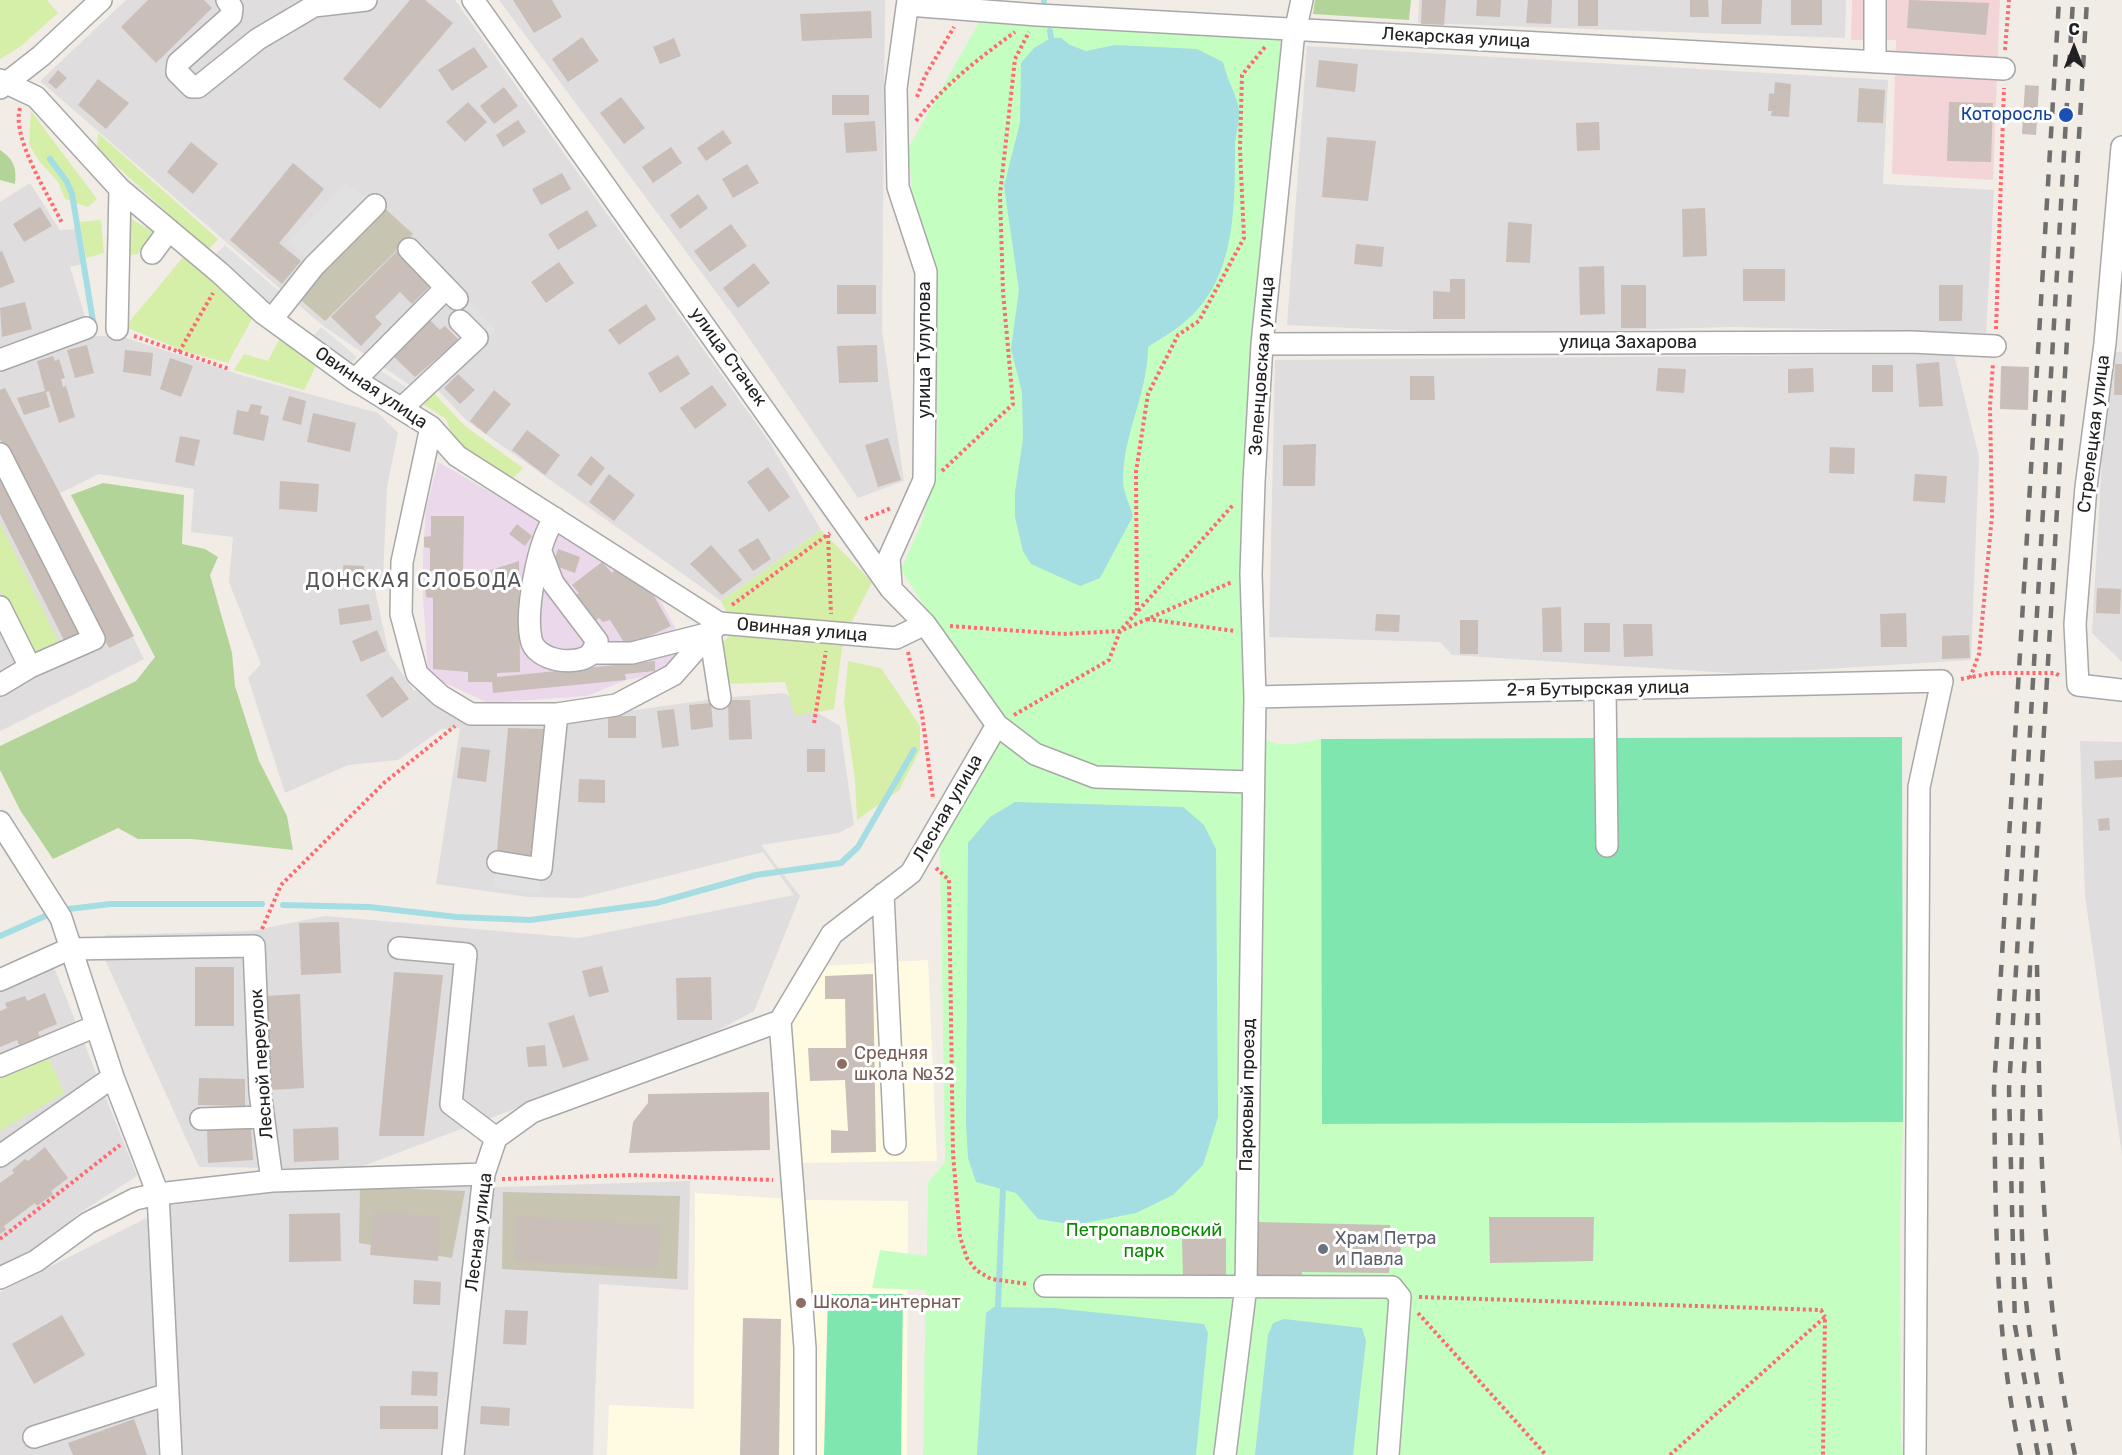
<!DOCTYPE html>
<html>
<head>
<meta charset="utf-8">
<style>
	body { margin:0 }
	#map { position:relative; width:2122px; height:1455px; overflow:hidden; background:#f2ece6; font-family:Rubik,sans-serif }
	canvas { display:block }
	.north { position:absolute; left:2044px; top:18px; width:60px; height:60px; -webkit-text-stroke:4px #fff; paint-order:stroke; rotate:0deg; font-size:16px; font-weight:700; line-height:24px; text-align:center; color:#212121 }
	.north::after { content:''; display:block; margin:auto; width:21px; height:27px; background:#212121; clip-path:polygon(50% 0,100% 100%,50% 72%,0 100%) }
</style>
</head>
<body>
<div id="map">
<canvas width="2122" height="1455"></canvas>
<div class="north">С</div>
</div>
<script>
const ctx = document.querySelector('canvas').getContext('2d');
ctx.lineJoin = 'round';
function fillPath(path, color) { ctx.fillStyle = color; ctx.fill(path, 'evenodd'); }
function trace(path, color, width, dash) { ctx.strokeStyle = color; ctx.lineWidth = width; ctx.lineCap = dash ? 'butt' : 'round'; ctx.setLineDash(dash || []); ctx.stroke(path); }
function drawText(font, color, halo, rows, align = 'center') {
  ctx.font = font + ' Rubik,sans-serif'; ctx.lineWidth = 6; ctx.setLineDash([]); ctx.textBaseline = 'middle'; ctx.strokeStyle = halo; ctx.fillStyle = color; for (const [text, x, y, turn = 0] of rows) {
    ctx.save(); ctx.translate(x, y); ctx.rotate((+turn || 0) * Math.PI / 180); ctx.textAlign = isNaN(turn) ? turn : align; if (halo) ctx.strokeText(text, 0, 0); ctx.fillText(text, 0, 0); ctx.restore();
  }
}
fillPath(new Path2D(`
	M126,0H455L770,443L821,530L721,601L467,421L434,386H411L322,325L40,81Z
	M499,0H885L882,331L904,481L858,498L736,319Z
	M1419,0H1846L1845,38L1418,23Z
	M1307,46L1888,80L1883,184L1994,190L1986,333L1733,327L1479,334L1287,325Z
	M30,183L60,230L77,229L82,264L70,267L86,320L40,334L32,343L7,351L0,349V202Z
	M87,336H120L244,376L378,413L398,433L387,487L383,578L374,586L389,654L414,691L423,686L437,702L594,716L720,698L784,693L840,726L854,825L838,833L761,845L800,896L754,1011L706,1037L355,1169L199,1167L98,944L106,935L251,931L325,916L579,938L794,895L763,852L580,898L528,897L436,884L460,728L442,729L398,760L348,765L285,793L248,678L261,664L229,582L233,537L191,532L194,489L99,474L60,493L144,659L0,731V368Z
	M2113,352H2122V662L2092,633L2105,405Z
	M1954,354L1979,457L1971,660L1745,674L1452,655L1440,642L1269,637L1275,360Z
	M2080,741L2122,742V1155L2085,896Z
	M46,947L137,1176L78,1214L35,1255L0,1272V967Z
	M690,1181L688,1290L599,1284L593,1455H0V1292L172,1205L348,1184L501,1187Z`), '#dfddde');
fillPath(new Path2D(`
	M1852,0H2000L1993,180L1892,174L1896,40H1851Z`), '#f3d5d8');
fillPath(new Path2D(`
	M438,462L652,585L677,631V656L659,674L626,680L586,696L488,703L428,675L423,596V554L426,509Z`), '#ebd8ea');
fillPath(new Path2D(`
	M928,960L937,1161L799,1163L788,1020L823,966Z
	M695,1193L807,1200L908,1201L907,1455H607L609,1405L694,1409Z`), '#fffbe2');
fillPath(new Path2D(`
	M380,204L413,234L325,321L295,295Z
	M360,1187L465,1191L452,1258L359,1243Z
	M503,1192L680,1196L677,1279L502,1269Z`), '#c7c4b1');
fillPath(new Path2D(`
	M0,0H47L58,13L20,47L0,59Z
	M31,111L97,199L88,207L65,199L58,182L39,161L29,144Z
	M98,133L218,239L208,250L97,148Z
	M123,214L153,232L138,254L121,256Z
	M101,220L104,253L86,258L80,222Z
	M184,256L253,317L228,363L187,352L125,327Z
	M280,338L318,362L304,390L234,370L244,354L268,361Z
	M431,390L465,426L523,468L512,479L457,448L446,419L409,395Z
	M0,523L60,644L31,653L0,589Z
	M821,530L872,582L851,623L727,613L721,601Z
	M734,631L843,641L834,709L795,716L785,682L724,684L718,647Z
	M848,661L881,668L920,726V750L899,790L857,820L855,780L844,703Z
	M48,1055L64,1093L0,1131V1075Z`), '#d5efa9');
fillPath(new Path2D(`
	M1315,0H1411L1409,20L1313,14Z
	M0,150C14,159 17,169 15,184L0,180Z
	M103,483L184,495L182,544L205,549L218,557L210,575L232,653L235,686L259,761L287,816L293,850L192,839H138L118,828L53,859L20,810L0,770V746L136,681L155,657L71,495Z`), '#b2d498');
fillPath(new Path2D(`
	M979,22L1281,38L1253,412L1242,723C1275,749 1280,747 1321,739L1322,1124L1903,1122L1900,1228L1901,1441L1903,1455H923L926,1290L872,1288L880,1250L927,1256L928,1183L945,1162L940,844L989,705L901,570L922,522L938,450L935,262L912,193L909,147Z`), '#c5fec1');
fillPath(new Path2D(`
	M1902,737L1903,1122L1322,1124L1321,739Z
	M828,1294H903L901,1455H824Z`), '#7fe6b0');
fillPath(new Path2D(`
	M345,183L370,200L308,260L288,243Z
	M225,245L281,293L268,304L213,257Z
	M469,301L496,330L471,352L446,323Z
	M321,327L357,357L346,370L310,340Z
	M375,367L409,389L398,399L366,378Z
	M496,868L541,872L540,893L493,888Z`), '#e1e1e1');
fillPath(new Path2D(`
	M1051,38H1061L1070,45L1086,51L1115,45L1197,49L1223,62C1227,79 1234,90 1238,105C1242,117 1235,134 1235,146C1235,207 1236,283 1182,324C1172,333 1159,339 1148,347C1148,393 1123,434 1123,480C1123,492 1130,505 1133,516L1100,578L1080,586L1031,564L1023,551L1015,517V492L1023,439L1022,392L1011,349L1019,290L1004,186L1020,123L1021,63L1034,48Z
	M1015,802L1183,807L1204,825L1216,849L1218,1117L1203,1165L1173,1195L1136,1213L1075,1225L1038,1219L1016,1193L976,1182L968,1158L966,1122L968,843L990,817Z
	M994,1307L1054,1308L1204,1324L1208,1333L1196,1455H977L986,1313Z
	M1284,1319L1362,1328L1366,1341L1353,1455H1255L1268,1335L1273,1323Z`), '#a4dde2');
trace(new Path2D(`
	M1044,1V0
	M1050,31L1051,38
	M50,159L67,182L72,194L94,327
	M283,905L369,907L457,917L530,920L656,903L756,875L841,863L858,847L914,750
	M61,910L110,904H262
	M0,936L52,913
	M998,1307L1003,1189`), '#a4dde2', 6);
fillPath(new Path2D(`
	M148,0H204L212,8L156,63L121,27Z
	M410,0H425L453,23L380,109L343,79Z
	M513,0H552L562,17L534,33Z
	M1422,0H1446L1444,25L1421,24Z
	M1477,0H1501L1500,17L1476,16Z
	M1528,0H1552L1551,24L1526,23Z
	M1578,0H1598V26H1578Z
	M1690,0H1708L1709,17H1690Z
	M1722,0H1762L1761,24H1721Z
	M1791,0H1822V25H1791Z
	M1909,0L1989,3L1986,35L1907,28Z
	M871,11L872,38L802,41L800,14Z
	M582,37L599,61L568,82L552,59Z
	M674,38L681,56L660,64L653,47Z
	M474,47L488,67L452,91L438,70Z
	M1319,60L1358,64L1355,92L1316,87Z
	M58,70L67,78L56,89L48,82Z
	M98,79L129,103L106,129L78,105Z
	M1775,82L1791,84L1789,117L1771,116L1772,111H1768L1769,93L1774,94Z
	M2025,85L2039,86L2036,135L2022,134Z
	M504,87L518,106L494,124L480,106Z
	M1859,88L1885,90L1883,123L1857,122Z
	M832,95H869V115H832Z
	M621,97L645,128L624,144L600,113Z
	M468,102L487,122L465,142L446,122Z
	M1949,102L1993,103L1991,162L1947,161Z
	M518,120L526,132L503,147L496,135Z
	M875,121L877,151L846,153L844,123Z
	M1599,122L1600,150L1577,151L1576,123Z
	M723,130L732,143L706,161L697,148Z
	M1327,137L1376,141L1368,201L1322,197Z
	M191,142L218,164L193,194L167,172Z
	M671,147L682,163L653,183L642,167Z
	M293,163L324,189L279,243L301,261L282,284L230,240Z
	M747,164L759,183L733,198L722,179Z
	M562,173L571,189L541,205L532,189Z
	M698,194L708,208L680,229L670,215Z
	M40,207L52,226L24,242L13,224Z
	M1705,208L1707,256L1683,257L1682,209Z
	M587,210L597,226L558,250L548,234Z
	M1508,222L1532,224L1530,263L1506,262Z
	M731,224L747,246L710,272L694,251Z
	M1356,244L1384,247L1382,267L1354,264Z
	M399,249L433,283L412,304L400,292L375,317L382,324L361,346L331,317Z
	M2,251L15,282L0,288V252Z
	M559,262L574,283L546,303L531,282Z
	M754,263L770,283L738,308L723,288Z
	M1604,266L1605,314L1580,315L1579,267Z
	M1743,269H1785V301H1743Z
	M1450,279H1465V319H1433V291L1450,292Z
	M837,285H876V314H837Z
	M1621,285H1646V328H1621Z
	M1939,285H1963L1962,321H1939Z
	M25,302L32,329L2,337L0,308Z
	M646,304L656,319L619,345L608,330Z
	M427,317L440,330L445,326L459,340L415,377L390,353Z
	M87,345L94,373L75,378L67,350Z
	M877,345L878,382L839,383L837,346Z
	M125,350L153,353L151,376L123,372Z
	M678,355L690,374L660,393L648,373Z
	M53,356L55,361L59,359L65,378L61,379L63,387L66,386L75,417L59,423L49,391L46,392L50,407L24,415L17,398L45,391L37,361Z
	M170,358L193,366L181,397L160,389Z
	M1939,362L1943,406L1919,407L1916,364Z
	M2115,364H2122V395H2114Z
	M1872,365H1893V392H1872Z
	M2001,366L2029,367L2028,410L2000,409Z
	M1658,368L1686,369L1684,393L1656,391Z
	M1813,368L1814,392L1788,393V369Z
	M458,374L475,390L460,404L444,388Z
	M1410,376H1434L1435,400H1410Z
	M712,385L727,405L695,429L680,408Z
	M5,388L134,636L109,648L0,439V390Z
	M494,390L511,404L486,434L470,421Z
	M289,396L306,401L301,425L282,420Z
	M251,404L262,406L260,414L269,416L264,441L233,434L237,410L248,412Z
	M313,413L356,423L350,452L307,442Z
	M527,430L560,455L545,475L512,450Z
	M180,436L200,440L194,466L175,462Z
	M888,438L901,480L878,487L865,445Z
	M1316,444L1315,486H1283V445Z
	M1830,447L1855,448L1854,474L1829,473Z
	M591,456L605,468L591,486L577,475Z
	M768,467L790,497L769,512L747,482Z
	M0,470L85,636L66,644L0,514Z
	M609,474L635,495L614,521L589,502Z
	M1915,474L1947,476L1945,503L1913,501Z
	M280,481L319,484L317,512L279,509Z
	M431,516H464L463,572L430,571V548L424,547V537L431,536Z
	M517,524L532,536L525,546L509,534Z
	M758,538L771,559L753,571L738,550Z
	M711,545L742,580L722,595L690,564Z
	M558,549L580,557L575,573L553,565Z
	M519,561L520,672L497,673V677L655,661V671L625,674L626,680L493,693L492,682H468V672L433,669V598L426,597L425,581L454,582Z
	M602,562L612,573L618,567L645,580L671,626L627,647L610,620L603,622L599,618L591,625L570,600L579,593L572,585Z
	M343,565L364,566V580L344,579Z
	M2097,588L2121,589L2120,614L2096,613Z
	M369,604L372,620L340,625L338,609Z
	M1561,607L1562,652H1543L1542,608Z
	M1906,613L1907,647H1881L1880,614Z
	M1376,614L1400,615L1399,632L1375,631Z
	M1460,620H1478V654H1460Z
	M1584,623H1610V652H1584Z
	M1623,624H1652L1653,656L1624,657Z
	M377,630L386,651L361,662L352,641Z
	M1969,635L1970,658L1942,659V636Z
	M392,676L409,699L382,718L366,695Z
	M728,700H750L752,739L729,740Z
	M711,703L713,727L691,730L689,705Z
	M674,709L679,746L662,748L657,711Z
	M608,716H636V738H608Z
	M508,728L544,729L532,856L497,851Z
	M461,747L490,750L486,782L457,778Z
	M807,749H825V772H807Z
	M2122,760V777L2095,779L2094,761Z
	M579,779L605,780V803L578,802Z
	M2109,818L2110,830L2099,831L2098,819Z
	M339,922L341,973L301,975L299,923Z
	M602,966L609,992L589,997L582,971Z
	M195,967H234V1026H195Z
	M394,972L443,975L424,1136H379Z
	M873,974L876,1152L831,1153V1130L848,1131L845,1080L810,1081L808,1048H846L845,999H825V976Z
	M711,977L712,1020H677L676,978Z
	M45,993L57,1024L38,1032L40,1037L19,1045L17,1040L0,1047V1011L7,1008L5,1003L25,996L27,1001Z
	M300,994L304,1088L271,1090L266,996Z
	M574,1015L589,1060L563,1068L548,1023Z
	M545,1045L547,1066L528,1067L526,1047Z
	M199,1078L245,1079V1106L198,1105Z
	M769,1092L770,1150L629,1153L633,1122L648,1103V1094Z
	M251,1127L253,1160L208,1163L207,1129Z
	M338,1127L339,1160L294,1162L293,1129Z
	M45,1147L68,1178L51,1191L53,1194L37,1206L35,1203L4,1226L6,1230L0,1234V1183L14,1173L12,1170L25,1159L28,1161Z
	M374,1211L441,1217L438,1261L370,1255Z
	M340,1213L341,1261L289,1262V1214Z
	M516,1216L660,1225L658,1269L515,1261Z
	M1489,1217H1594L1593,1261L1490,1263Z
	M1256,1222L1390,1225V1237L1398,1241L1401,1249L1398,1257L1390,1260L1389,1273L1302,1272V1277L1255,1276Z
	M1226,1238V1277H1183L1182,1239Z
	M414,1280L441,1282L440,1305L413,1304Z
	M505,1310L528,1311L526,1345L503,1344Z
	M62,1315L85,1355L34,1384L12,1344Z
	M743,1318L781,1319L779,1455H740Z
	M412,1371L438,1372L437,1396L411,1395Z
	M380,1406H438V1429H380Z
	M481,1406L510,1408L509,1426L480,1424Z
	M134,1419L147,1455H73L68,1443Z`), '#cabeb9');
const minor = new Path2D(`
	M227,0L232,8L231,16L178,63L177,72L192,87H198L258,39L314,6L366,0
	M473,0L891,589L925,624L997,725L1035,754L1095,777L1252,782
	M1875,0V62
	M908,5L1038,15L2004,69
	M0,80L36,97L120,189L220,273L263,313L355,380L431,427L457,456L719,623L896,638L925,624
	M0,88L41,56L101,0
	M2122,147L2105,343L2086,487L2075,624L2078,685L2122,690
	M409,249L457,299
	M152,253L169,230
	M272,319L314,266L375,205
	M117,329L120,189
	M1262,344L1911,342L1995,346
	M0,360L86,328
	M355,380L446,288
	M403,407L477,338L460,321
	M431,427L402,562L401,614L417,674L441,696L471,714H557L616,705L673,675L719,623
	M0,454L94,639L30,667
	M541,552L553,583L597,641C595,645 593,651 591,654C576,667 535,661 531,639C525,611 538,540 555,518
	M891,585L889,558L924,480L926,272L898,187L896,88L908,0
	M0,607L30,667L0,685
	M591,653H632L710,633L720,698
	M1605,689L1607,846
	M1255,697L1942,681L1919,787L1915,1455
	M0,822L61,918L113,1077L158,1194L171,1455
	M498,862L541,869L557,714
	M883,894L895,1144
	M399,948L466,954L451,1104L496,1138
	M0,980L69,949L254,946L260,1092L272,1181
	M780,1021L805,1348V1455
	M0,1066L96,1026
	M201,1119L263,1117
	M0,1156L113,1077
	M0,1278L36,1261L88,1223L135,1199L158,1194L272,1181L484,1174
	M1045,1286L1392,1287L1400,1297L1388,1455
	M34,1437L168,1394
	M453,1455L484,1174L496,1138L532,1112L780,1021L832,934L911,873L997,725
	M1225,1455L1246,1286L1255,697L1251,574L1254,482L1262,344L1293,41L1302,0`);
trace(minor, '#a8a8a8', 24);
trace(new Path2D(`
	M2005,50L2009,0
	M917,97L925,76L954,27
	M20,108C11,137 49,196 62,223
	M916,121C944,85 978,59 1015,32
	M1996,329L2004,88
	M134,336L229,369
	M179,352L213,293
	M942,471L1013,404L1003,292L1000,195L1015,59L1029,32
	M865,519L891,508
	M828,535L831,614
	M732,605L830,533
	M1137,611L1136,472L1148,394L1178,335L1199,321L1244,238L1240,149L1242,75L1265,47
	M1147,619L1235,631
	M950,626L1063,634L1120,631L1232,582
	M908,652L922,714L933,798
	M1970,678L1979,654L1992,516L1990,406L1993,363
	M1961,679L1993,673H2055L2060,676
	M1014,715L1109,660L1120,631L1233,505
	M814,723L826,651
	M936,868L949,880L953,1154L960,1237L967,1258L976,1270L991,1279L1028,1284
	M262,929L281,885L385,782L455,726
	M502,1179L633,1175L773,1180
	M0,1239L120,1145
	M1419,1297L1821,1310L1825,1317
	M1418,1313L1546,1455
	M1670,1455L1825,1317L1823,1455`), '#ff6a6f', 4, [3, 3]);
trace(minor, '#fff', 21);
trace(new Path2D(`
	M2037,965C2040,1129 2041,1295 2075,1455
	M2021,1455C1994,1335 1996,1211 1994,1089L2059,0
	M2038,1455L2015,1326L2009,1089L2073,0
	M2051,1455C2041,1400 2029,1345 2025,1288C2019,1222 2022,1154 2023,1087L2087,0`), '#6f6f6f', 4.5, [12, 12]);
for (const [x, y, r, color] of [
	[2066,115,8,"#1a4fb4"],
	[842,1064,6,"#8d6e63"],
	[1323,1249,6,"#6b7280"],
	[801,1303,6,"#8d6e63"]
]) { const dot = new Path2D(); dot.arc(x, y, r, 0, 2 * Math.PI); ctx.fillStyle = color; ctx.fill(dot); trace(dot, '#fff', 2); }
drawText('18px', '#212121', '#fff', [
	["Лекарская улица",1456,38,3],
	["улица Захарова",1628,343],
	["улица Тулупова",925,350,-90],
	["улица Стачек",728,357,54],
	["Зеленцовская улица",1262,366,-86],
	["Овинная улица",371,388,34],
	["Стрелецкая улица",2094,434,-83],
	["Овинная улица",802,630,5],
	["2-я Бутырская улица",1598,689,-1],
	["Лесная улица",948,808,-60],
	["Лесной переулок",262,1064,-94],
	["Парковый проезд",1248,1095,-89],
	["Лесная улица",479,1232,-83]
]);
drawText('18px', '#164399', '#fff', [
	["Которосль",2052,115]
], 'right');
drawText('18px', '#785e54', '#fff', [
	["Средняя",854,1054],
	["школа №32",854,1075],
	["Школа-интернат",813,1303]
], 'left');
drawText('18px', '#0a8a03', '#fff', [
	["Петропавловский",1144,1231],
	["парк",1144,1252]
]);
drawText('18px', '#5b616d', '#fff', [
	["Храм Петра",1335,1239],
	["и Павла",1335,1260]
], 'left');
ctx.letterSpacing = '1.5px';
drawText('20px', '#545454', '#fff', [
	["ДОНСКАЯ СЛОБОДА",414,581]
]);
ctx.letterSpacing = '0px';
</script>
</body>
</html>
